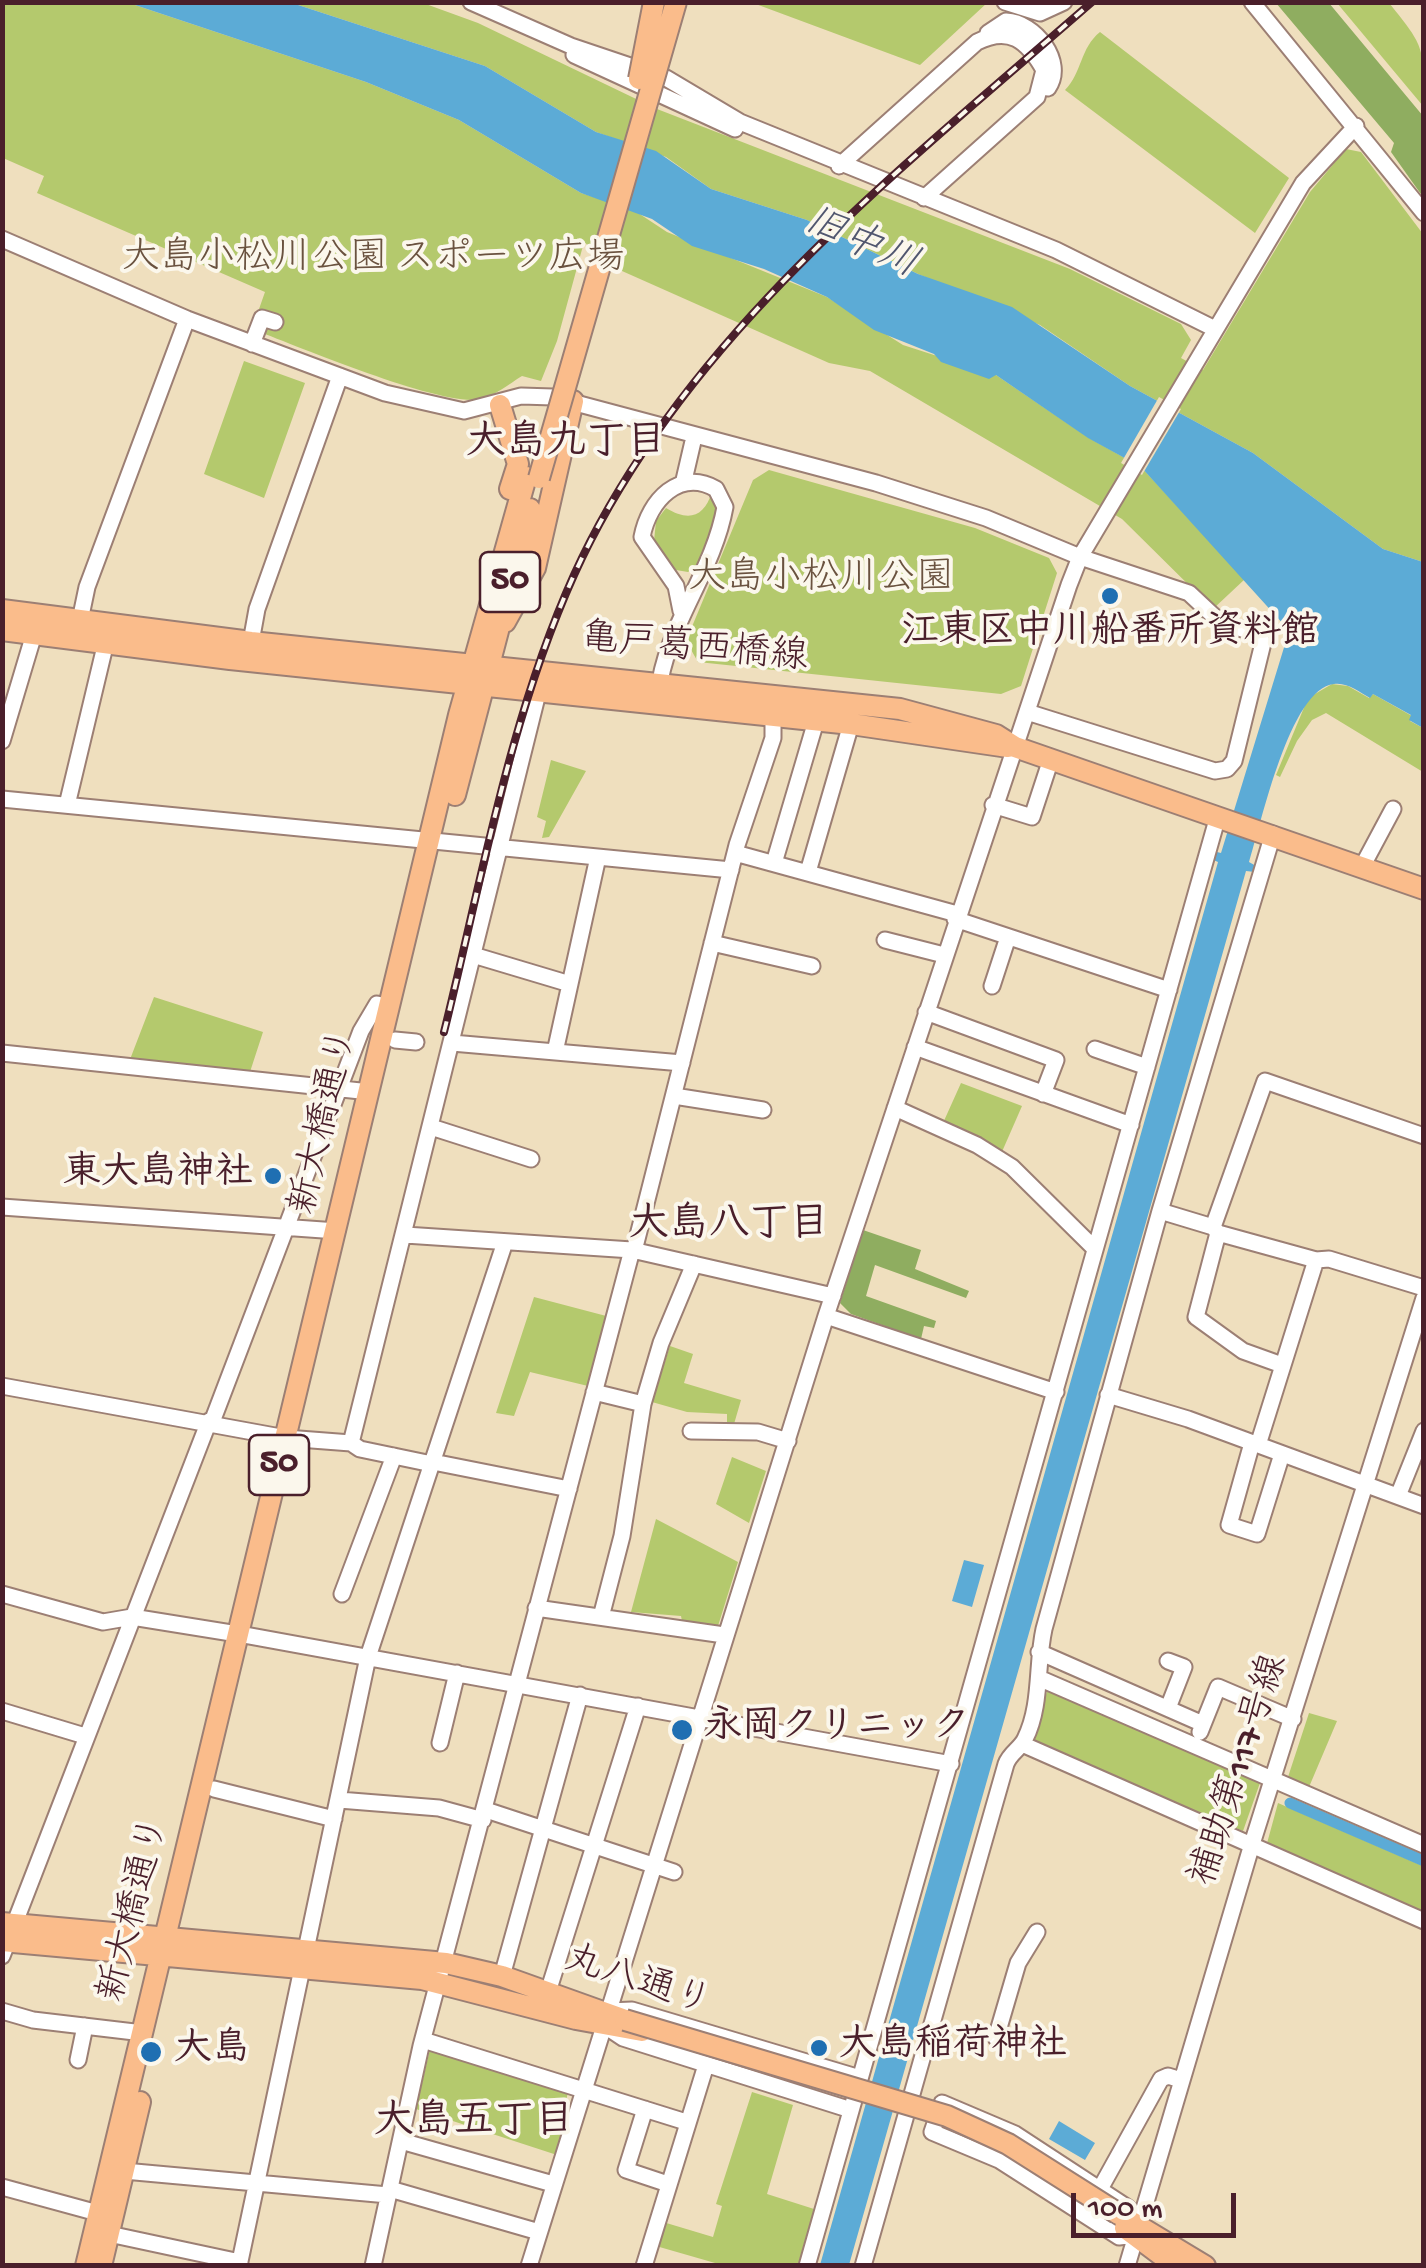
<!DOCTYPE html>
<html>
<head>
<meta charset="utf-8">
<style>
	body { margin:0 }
	#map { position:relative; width:1426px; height:2268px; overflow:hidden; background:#efdfbe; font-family:"Gochi Hand",sans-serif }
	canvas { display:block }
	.frame { position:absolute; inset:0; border:5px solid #4a1f2b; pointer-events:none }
	.scale { position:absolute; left:1071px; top:2193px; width:165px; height:45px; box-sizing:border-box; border:5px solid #4a1f2b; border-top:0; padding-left:12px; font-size:30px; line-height:35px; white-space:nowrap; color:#4a1f2b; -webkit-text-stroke:8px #fbf7ec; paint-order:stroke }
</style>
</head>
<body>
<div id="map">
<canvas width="1426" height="2268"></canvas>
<div class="frame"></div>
<div class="scale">100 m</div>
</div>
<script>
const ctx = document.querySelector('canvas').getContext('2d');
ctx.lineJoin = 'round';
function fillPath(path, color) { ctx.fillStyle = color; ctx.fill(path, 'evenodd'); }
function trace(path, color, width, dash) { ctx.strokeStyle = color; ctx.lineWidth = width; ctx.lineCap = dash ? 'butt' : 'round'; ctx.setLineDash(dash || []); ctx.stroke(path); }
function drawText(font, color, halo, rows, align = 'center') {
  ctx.font = font + ' "Gochi Hand","Klee One",sans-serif'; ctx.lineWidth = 8; ctx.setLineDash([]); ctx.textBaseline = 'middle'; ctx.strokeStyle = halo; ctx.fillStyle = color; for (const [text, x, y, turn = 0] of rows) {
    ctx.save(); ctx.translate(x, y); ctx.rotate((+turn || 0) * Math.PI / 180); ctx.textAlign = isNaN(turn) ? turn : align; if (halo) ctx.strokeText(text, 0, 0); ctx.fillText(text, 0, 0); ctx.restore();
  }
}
fillPath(new Path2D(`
	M3,3H129L366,82L459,120L581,193L632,209L667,232L827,297L903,345L996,375L1089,438L1141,467L1245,579L1213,609L1122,519L870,371L829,363L613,267L584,242L557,341L541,381L522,376C509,384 496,395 481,399C443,408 295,345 252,329L265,292L37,193L44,176L3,158Z
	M292,3H423L478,23L657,109L1070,269L1181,324L1191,340L1181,358L1203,370L1310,192L1346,149L1361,152L1423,234V562L1383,549L1253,453L1130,386L1040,325L918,274L807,220L711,189L666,157L596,132L485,66Z
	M987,3L920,65L753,3L987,2Z
	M1337,3H1389C1426,48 1424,48 1423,106Z
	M1100,32L1289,178L1255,233L1065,90C1082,73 1080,48 1100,32Z
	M244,361L305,383L264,498L204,474Z
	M769,470L975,528L1049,558L1057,573L1021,686L1001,694L698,662L686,641L753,480Z
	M712,492L722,507L700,563L688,572L676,570L654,541L656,521L666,508C689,522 704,517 712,492Z
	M1332,684L1348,686L1369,698L1373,694L1412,716L1410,721L1423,728V772L1326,713L1312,720L1297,741L1280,777L1276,775L1308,698Z
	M551,760L586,771L549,837L542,838L546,821L537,817Z
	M154,997L263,1032L249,1075L129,1062Z
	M961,1083L1022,1106L1001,1154L943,1123Z
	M534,1297L610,1317L588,1386L530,1372L514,1416L496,1413Z
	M670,1346L693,1354L684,1383L741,1400L734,1424L727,1425V1414L687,1412L652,1402Z
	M732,1457L766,1471L749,1523L716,1504Z
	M656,1519L738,1562L718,1626L682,1621L681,1616L631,1612Z
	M1048,1687L1261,1780L1243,1831L1034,1743Z
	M1309,1713L1337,1721L1309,1787L1288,1777Z
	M1278,1803L1423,1866V1914L1266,1847Z
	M430,2049L568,2092L565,2106L570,2109L557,2155L416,2109Z
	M752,2092L793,2105L767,2194L814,2209L798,2265H722L656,2246L663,2222L713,2237L722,2206L716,2204Z`), '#b4c96d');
fillPath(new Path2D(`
	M1276,3H1329L1423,116V197L1391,152L1394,143Z
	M863,1230L921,1250L915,1269L969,1291L966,1298L875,1265L866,1296L936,1321L934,1328L924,1326L921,1339L851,1314L840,1303Z`), '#8fad60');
fillPath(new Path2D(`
	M129,3H292L485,66L596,132L656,151L711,189L807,220L918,274L1012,307L1130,386L1253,453L1383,549L1423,562V728L1409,720L1411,715L1373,694L1370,698C1359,692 1347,682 1334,684C1290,688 1261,824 1249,862L1256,866L1255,872L1246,871L849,2265H820L1218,862L1211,859L1213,851L1221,853L1286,641L1285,626L1141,467L1088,438L996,375L989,379L941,362L934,354L874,330L827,297L764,269L692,246L652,219L581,193L459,120L366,82Z
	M964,1560L984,1565L972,1607L952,1601Z
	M1059,2121L1095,2143L1085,2160L1049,2139Z`), '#5cabd6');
fillPath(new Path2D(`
	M1159,397L1181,409L1142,475L1121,463Z`), '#efdfbe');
trace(new Path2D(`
	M1290,1803L1424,1861`), '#5cabd6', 11);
const minor = new Path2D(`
	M471,2L571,46L666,78L740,122L1056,250L1215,329
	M1005,2L1040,13L1064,2
	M1252,2L1424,213
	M988,33L1006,21C1035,22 1066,62 1048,88
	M574,55L735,129
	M839,166L977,42C1009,26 1027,40 1044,70L1037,97L924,198
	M2,239L187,319L385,393L464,411L521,396L553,397L876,483L986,518L1080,557L1189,593L1220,622L1255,633L1263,643L1234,761L1227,769L1215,771L1027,712
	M252,344L262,318L275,322
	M684,480L694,437
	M78,630L87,587L187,319
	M251,642L257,609L340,376
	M658,695C665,626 713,574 725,507L716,489C680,468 649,500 642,537L676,586L681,611
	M2,741L34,634
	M2,799L731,870
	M67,805L106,642
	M993,805L1032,817L1051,759
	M735,853L957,914
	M774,863L816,721
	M1362,867L1393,809
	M808,872L851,724
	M955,919L1169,990
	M885,940L944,955
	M712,943L812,966
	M473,955L570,984
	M992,986L1008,937
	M926,1012L1056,1060L1043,1094
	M395,1040L416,1042
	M452,1043L682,1063
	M915,1047L1131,1125
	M1095,1049L1147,1067
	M555,1052L598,857
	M2,1053L370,1092
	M674,1096L763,1110
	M895,1108L977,1145L1012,1167L1095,1249
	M431,1127L531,1159
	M2,1207L337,1231
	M1160,1211L1213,1227L1218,1233L1316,1260L1329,1259L1424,1288
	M1213,1227L1265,1081L1424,1136
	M1218,1233L1196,1317L1243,1351L1282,1365
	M405,1235L632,1250L833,1296
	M634,1251L737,845L773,738V717
	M826,1316L1056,1392
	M2,1386L286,1438L351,1443L538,693
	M594,1392L643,1404
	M1108,1395L1188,1419L1424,1506
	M212,1422L361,1031L377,1004L390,1007
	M691,1431L758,1432L788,1441
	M351,1443L360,1449L432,1464
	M1252,1443L1229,1525L1257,1534L1282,1454
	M1258,1445L1316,1260
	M433,1462L569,1489
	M1398,1496L1424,1431
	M2,1594L103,1622L132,1617L250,1636L951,1764
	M342,1594L394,1456
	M536,1608L724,1635
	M601,1617L622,1536L643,1404L661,1343L694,1264
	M1039,1652L1203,1724
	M1041,1679L1424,1845
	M1168,1708L1184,1667L1168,1661
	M2,1711L85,1736
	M1200,1732L1218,1687L1293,1719
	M440,1743L457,1673
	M1022,1744L1424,1921
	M214,1789L334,1819
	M339,1800L439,1808L483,1820
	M486,1810L674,1872
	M2,1956L209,1421
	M502,1976L580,1695
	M548,1992L638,1706
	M2,2011L33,2020L143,2033
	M609,2011L632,2010L860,2078
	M605,2026L623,2038L851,2110
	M996,2038L1018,1963L1037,1932
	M423,2040L686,2122
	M78,2060L85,2026
	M645,2109L626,2170L668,2184
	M401,2141L553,2184
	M124,2171L388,2195
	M2,2187L105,2215
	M390,2189L539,2232
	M1100,2189L1161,2079L1168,2076L1181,2080
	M109,2234L240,2262
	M1135,2235L1119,2237L999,2160L932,2132L942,2103L1015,2134L1128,2208L1138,2225
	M239,2266L368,1657L505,1242
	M373,2266L421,2046L632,1250
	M529,2266L826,1316L1069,585L1080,557L1303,183L1356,126
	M644,2266L706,2065
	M807,2266L1218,816
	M863,2266L1006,1764C1010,1753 1020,1749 1025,1739C1042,1705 1036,1665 1044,1629L1160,1211L1273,834
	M1127,2266L1252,1844L1424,1298`);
const major = new Path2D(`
	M500,405L518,464L510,489
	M2,610L251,642L900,709L996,735L1015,747L1424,889
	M505,622L535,568L573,401
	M2,630L230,659L851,724L1008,747
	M455,795L530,509
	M2,1923L446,1963L502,1976L625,2020
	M2,1941L422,1979L576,2019L642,2031
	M1117,2213L1205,2266
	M1125,2228L1176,2266
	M86,2266L459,715L526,477
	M101,2266L140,2102`);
trace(minor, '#9c7f74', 19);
trace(major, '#9c7f74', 24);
trace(minor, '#fff', 15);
trace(major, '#fabc8b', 20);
const rail = new Path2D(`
	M444,1032C482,879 509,719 574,575C681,339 901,169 1092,2`);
trace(rail, '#4a1f2b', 8);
trace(rail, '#fbf7ec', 4, [11]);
const majorBridge = new Path2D(`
	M639,79L654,2
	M539,478L676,2
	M625,2020L947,2116L1008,2144L1117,2213`);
trace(majorBridge, '#9c7f74', 24, []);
trace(majorBridge, '#fabc8b', 20);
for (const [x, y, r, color] of [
	[1110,596,10,"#1f6fb2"],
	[273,1176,10,"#1f6fb2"],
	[682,1730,12,"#1f6fb2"],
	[819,2048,10,"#1f6fb2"],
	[151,2052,12,"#1f6fb2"]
]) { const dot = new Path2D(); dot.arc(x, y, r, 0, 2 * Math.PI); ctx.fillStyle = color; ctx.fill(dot); trace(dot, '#fbf7ec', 4); }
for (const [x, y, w] of [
	[510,582,60],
	[279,1465,60]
]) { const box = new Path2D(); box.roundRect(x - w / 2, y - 30, w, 60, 8); ctx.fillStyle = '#fbf7ec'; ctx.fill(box); trace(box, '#4a1f2b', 2.5); }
drawText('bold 35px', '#4a1f2b', null, [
	["50",510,582],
	["50",279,1465]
]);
drawText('38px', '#6a523f', '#fbf7ec', [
	["大島小松川公園 スポーツ広場",373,261],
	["大島小松川公園",821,581]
]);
drawText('bold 38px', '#4a1f2b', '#fbf7ec', [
	["江東区中川船番所資料館",1110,635,"center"],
	["東大島神社",253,1176,"right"],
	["永岡クリニック",704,1730],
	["大島稲荷神社",839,2048],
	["大島",174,2052]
], 'left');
drawText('38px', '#4a1f2b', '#fbf7ec', [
	["亀戸葛西橋線",694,651,5],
	["新大橋通り",327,1122,-77],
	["補助第117号線",1242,1771,-72],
	["新大橋通り",137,1910,-76],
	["丸八通り",637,1984,18]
]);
drawText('italic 40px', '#51576f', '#fbf7ec', [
	["旧中川",860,246,24]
]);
drawText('bold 40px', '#4a1f2b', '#fbf7ec', [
	["大島九丁目",566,446],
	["大島八丁目",729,1228],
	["大島五丁目",474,2125]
]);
</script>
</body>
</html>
